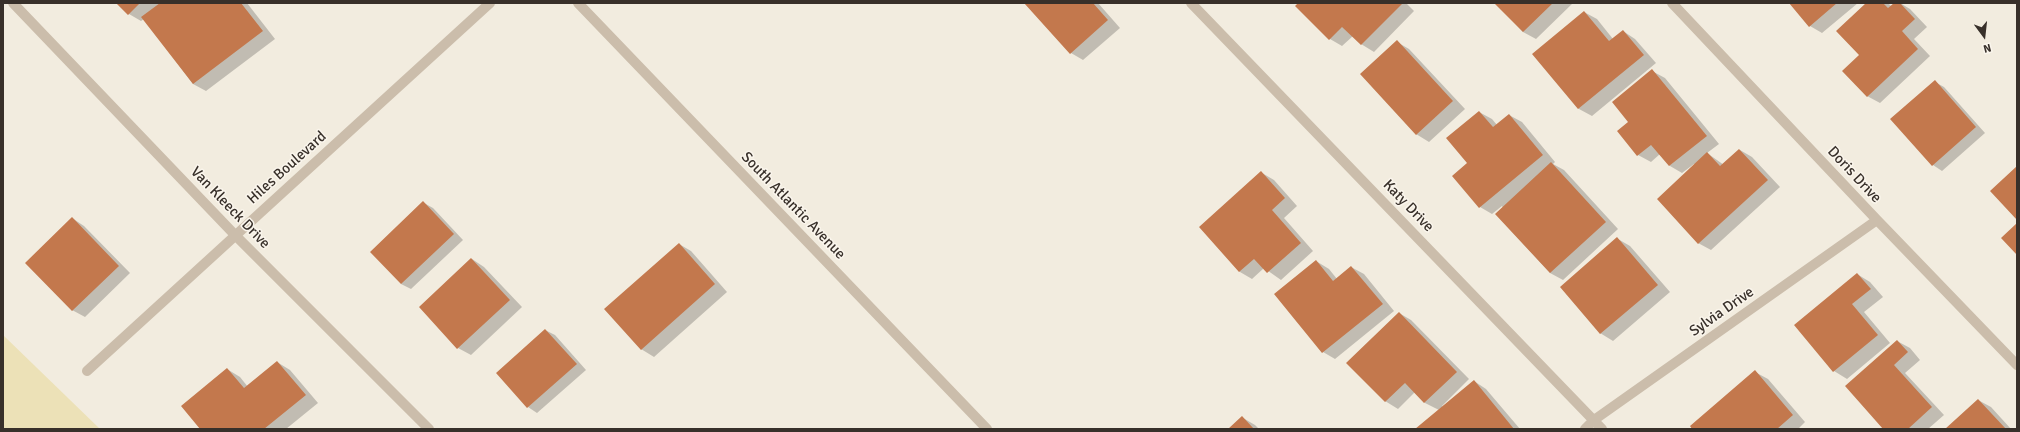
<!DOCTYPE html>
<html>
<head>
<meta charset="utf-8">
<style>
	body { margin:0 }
	#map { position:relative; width:2020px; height:432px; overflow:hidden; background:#f2ecdf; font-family:Signika,sans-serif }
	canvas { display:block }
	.frame { position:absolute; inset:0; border:4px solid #38302a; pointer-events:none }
	.north { position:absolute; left:1964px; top:16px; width:40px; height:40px; -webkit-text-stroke:3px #faf5ec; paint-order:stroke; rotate:165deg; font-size:11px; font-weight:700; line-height:16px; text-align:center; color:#38302a }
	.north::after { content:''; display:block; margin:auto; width:14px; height:18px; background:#38302a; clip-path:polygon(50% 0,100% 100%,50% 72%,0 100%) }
</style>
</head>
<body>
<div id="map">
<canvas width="2020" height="432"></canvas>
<div class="frame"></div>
<div class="north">N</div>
</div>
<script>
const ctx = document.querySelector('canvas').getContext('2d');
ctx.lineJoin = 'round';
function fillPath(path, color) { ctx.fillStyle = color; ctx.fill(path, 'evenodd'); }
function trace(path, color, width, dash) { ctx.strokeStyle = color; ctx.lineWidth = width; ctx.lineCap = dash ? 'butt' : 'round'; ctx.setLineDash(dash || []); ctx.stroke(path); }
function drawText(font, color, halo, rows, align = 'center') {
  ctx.font = font + ' Signika,sans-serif'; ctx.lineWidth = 3; ctx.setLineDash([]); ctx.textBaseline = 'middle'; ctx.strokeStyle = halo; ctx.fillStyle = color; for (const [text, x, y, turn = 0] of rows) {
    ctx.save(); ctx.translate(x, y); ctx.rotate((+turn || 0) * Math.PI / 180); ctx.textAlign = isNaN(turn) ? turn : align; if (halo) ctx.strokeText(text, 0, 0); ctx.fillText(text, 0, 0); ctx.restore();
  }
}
fillPath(new Path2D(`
	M3,335L100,429H3Z`), '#ece1b7');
fillPath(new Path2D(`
	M118,3H247L275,39L206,91L193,84L144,19L141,21L129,14Z
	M1026,3H1098L1120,28L1083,60L1071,53Z
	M1300,3H1406L1414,11L1374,52L1361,44L1353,36L1342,46L1330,39Z
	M1496,3H1573L1536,39L1523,32Z
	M1790,3H1858L1822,33L1810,26Z
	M1868,3H1888L1892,7L1896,3H1900L1910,9L1927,27L1914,39L1930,56L1880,103L1867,96L1860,55Z
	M1584,12L1597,19L1613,39L1623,31L1635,39L1656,63L1592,116L1579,109L1533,54Z
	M1397,42L1409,49L1465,109L1429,142L1416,134Z
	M1652,71L1665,78L1719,144L1707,153L1724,165L1740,150L1752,157L1780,187L1711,250L1698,243L1695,165L1694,164L1682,173L1670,166L1660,154L1651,162L1638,155L1630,122Z
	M1935,82L1944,87L1985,133L1942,171L1933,165Z
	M1479,112L1492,119L1497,125L1509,115L1522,122L1555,162L1553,164L1564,170L1618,229L1563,280L1550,273L1496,214L1503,208L1502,206L1492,214L1480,207L1468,163Z
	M1262,173L1274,180L1297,206L1284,218L1313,251L1281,280L1264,268L1252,279L1240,272L1200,227Z
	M424,203L433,208L463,240L411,289L401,284Z
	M72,218L84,226L130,273L85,317L72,310Z
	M1618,239L1630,246L1670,292L1613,341L1600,333Z
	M679,244L691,251L727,292L654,357L641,349Z
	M472,259L484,267L522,307L471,355L458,348Z
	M1316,261L1329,269L1337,279L1351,267L1364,274L1394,311L1335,359L1323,352Z
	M1857,274L1870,282L1883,297L1864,312L1890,343L1847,379L1834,371L1795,325Z
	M1399,313L1411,320L1469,379L1442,406L1443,407L1474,381L1486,389L1520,429H1416L1439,410L1425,403L1415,392L1398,409L1385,401Z
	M545,330L555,335L586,370L537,413L528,407Z
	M1897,341L1910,348L1920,360L1905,373L1944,415L1928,429H1885Z
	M277,362L290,370L318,403L286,429H201L227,369L240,377L248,387Z
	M1755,372L1768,379L1805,422L1798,429H1694Z
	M1978,400L1991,407L2011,429H1946Z
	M1243,418L1255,425L1259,429H1230Z`), '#0003');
fillPath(new Path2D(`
	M116,3H140L128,15Z
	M160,3H241L263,31L193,84L141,17Z
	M1024,3H1093L1108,20L1070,54Z
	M1298,3H1403L1361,45L1342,27L1329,40L1295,6Z
	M1494,3H1553L1523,32Z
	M1789,3H1837L1809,27Z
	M1866,3H1883L1888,8L1894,3H1900L1915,19L1902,31L1918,49L1867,97L1842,71L1859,55L1836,31Z
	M1584,11L1609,41L1623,30L1644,55L1578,109L1532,54Z
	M1397,40L1453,101L1416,135L1360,74Z
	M1652,69L1707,136L1669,166L1651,145L1637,156L1617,131L1628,122L1612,102Z
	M1935,80L1976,127L1932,166L1890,119Z
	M1479,111L1493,127L1509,114L1543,155L1479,208L1452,176L1467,163L1446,138Z
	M1739,149L1768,180L1698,244L1657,199L1707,152L1720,166Z
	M1551,162L1606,222L1550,273L1495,214Z
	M2017,166V220L1990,191Z
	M1261,171L1285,198L1272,210L1301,243L1267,273L1254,259L1239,272L1199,227Z
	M423,201L454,234L401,284L370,252Z
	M72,217L119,266L72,311L25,263Z
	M2017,223V255L2001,238Z
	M1617,237L1658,285L1600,334L1560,287Z
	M679,243L715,284L641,350L604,309Z
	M471,258L510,300L457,349L419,307Z
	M1316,260L1333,281L1351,266L1383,304L1322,353L1274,294Z
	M1857,273L1871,289L1852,304L1878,335L1833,372L1794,325Z
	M1399,312L1457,372L1424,403L1405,383L1385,402L1346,363Z
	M545,329L577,364L527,408L496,373Z
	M1897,340L1908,352L1894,365L1932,407L1908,429H1883L1845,386Z
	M277,361L306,395L264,429H200L181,406L227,368L244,388Z
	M1755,370L1793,415L1777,429H1692L1690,426Z
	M1474,380L1514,429H1415Z
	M1978,399L2006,429H1945Z
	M1242,416L1254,429H1228Z`), '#c3784d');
trace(new Path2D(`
	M13,3L235,235L429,429
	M1191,3L1602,429
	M1672,3L1877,220L2017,365
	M87,371L490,3
	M1585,429L1594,420L1877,220`), '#cbbdab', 10);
trace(new Path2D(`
	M578,3L987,429`), '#cbbdab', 10);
drawText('15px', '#38302a', '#faf5ec', [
	["Hiles Boulevard",287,168,-42],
	["Doris Drive",1854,175,47],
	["South Atlantic Avenue",793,206,46],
	["Katy Drive",1408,206,46],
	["Van Kleeck Drive",230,208,46],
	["Sylvia Drive",1722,312,-35]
]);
</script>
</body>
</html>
